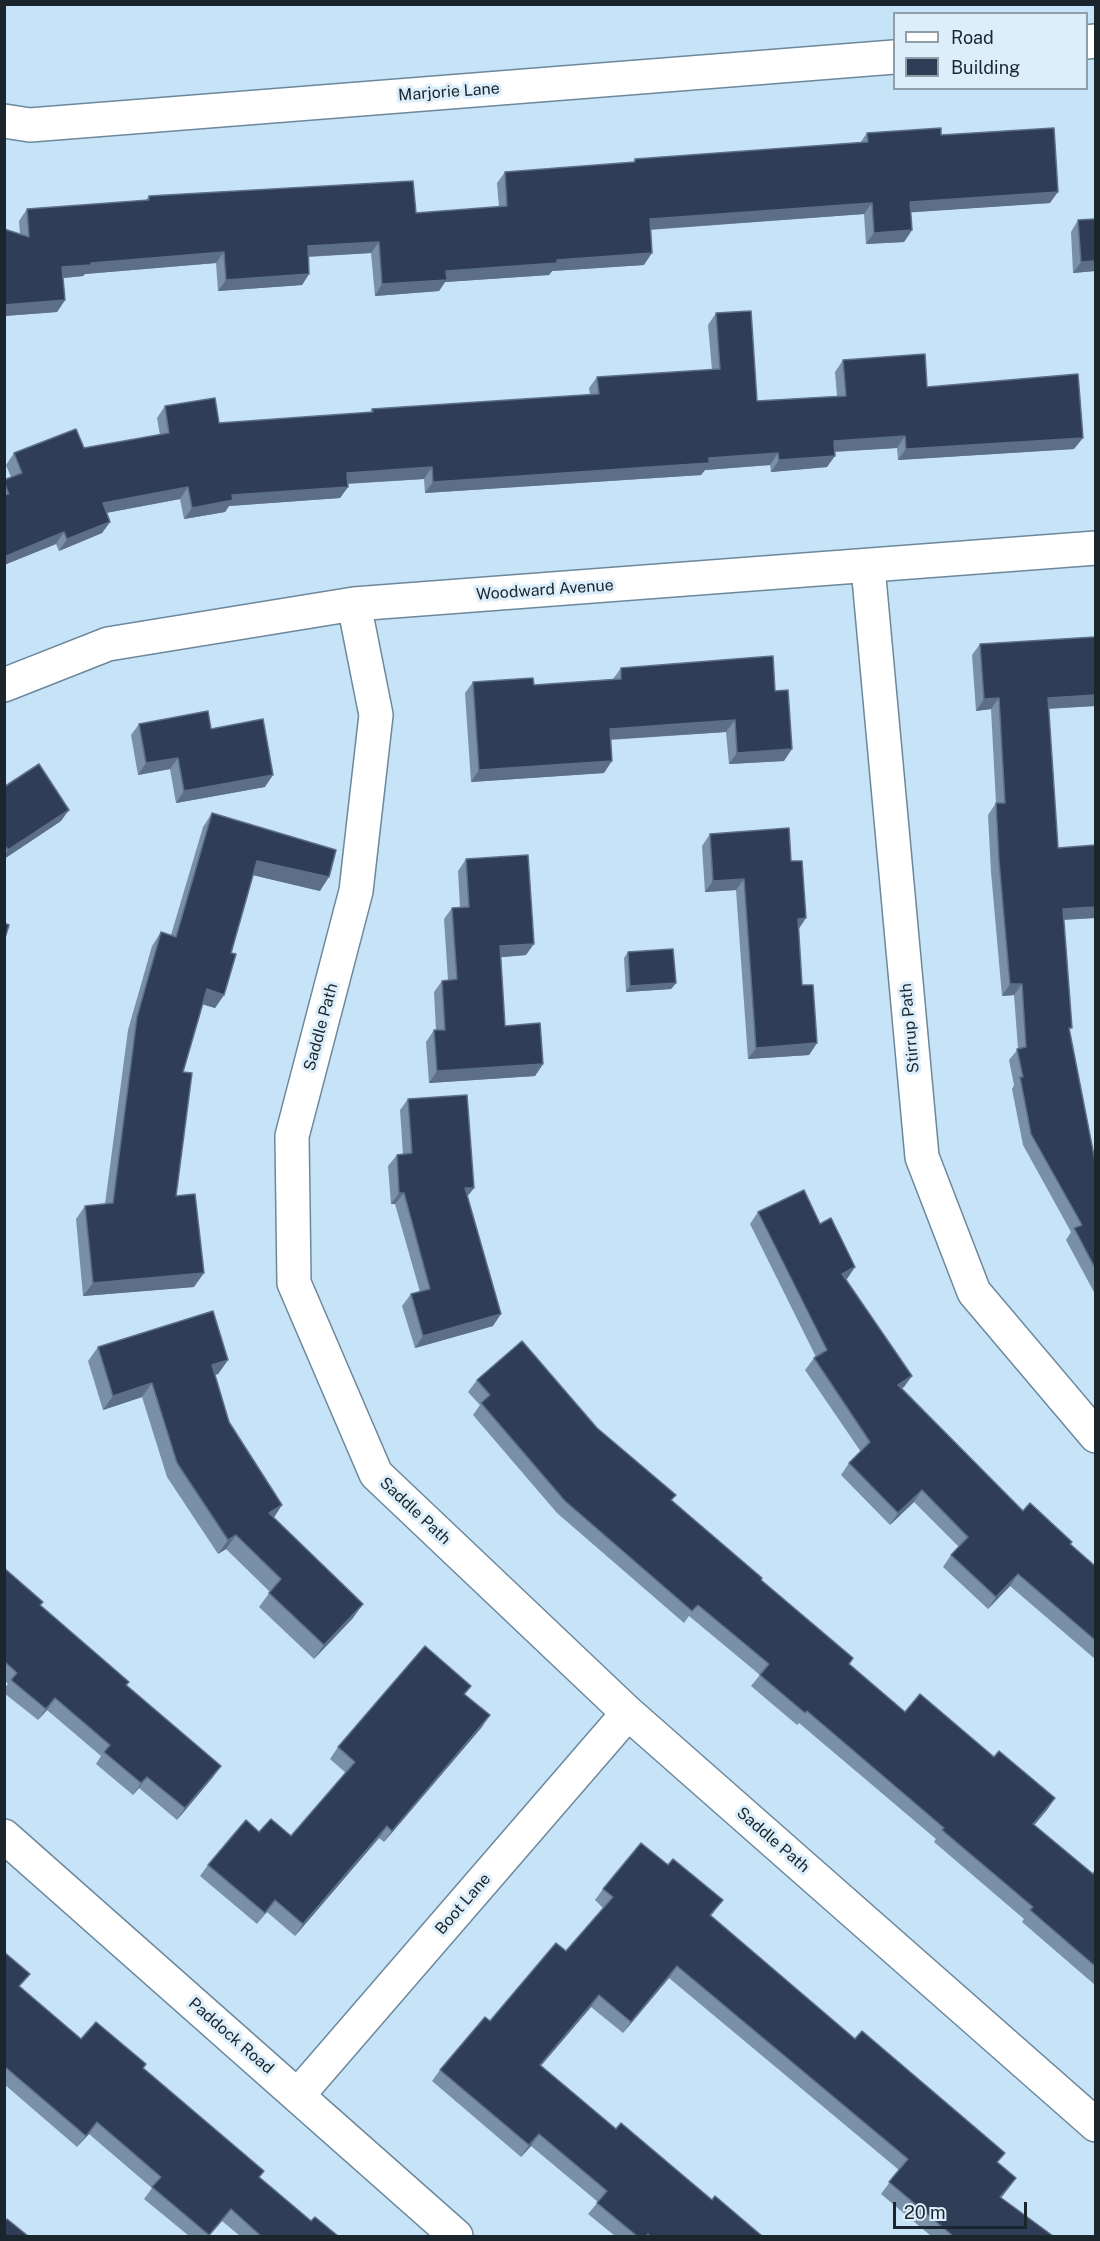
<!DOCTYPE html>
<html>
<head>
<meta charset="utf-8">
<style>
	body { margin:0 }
	#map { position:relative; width:1100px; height:2241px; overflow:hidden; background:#c6e3f8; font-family:"Public Sans",sans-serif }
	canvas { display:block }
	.frame { position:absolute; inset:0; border:6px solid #1a252d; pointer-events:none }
	.legend { position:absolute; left:893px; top:12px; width:195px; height:78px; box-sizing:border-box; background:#ddeefb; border:2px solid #8f9ea9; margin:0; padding:8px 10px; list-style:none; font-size:18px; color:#1a252d }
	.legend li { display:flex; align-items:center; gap:12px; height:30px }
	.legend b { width:30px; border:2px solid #8f9ea9 }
	.scale { position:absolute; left:893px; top:2202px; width:134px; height:27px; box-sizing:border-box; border:3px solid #1a252d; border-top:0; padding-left:8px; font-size:18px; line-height:21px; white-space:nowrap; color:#1a252d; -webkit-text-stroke:4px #ddeefb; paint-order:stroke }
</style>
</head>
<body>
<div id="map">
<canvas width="1100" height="2241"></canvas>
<div class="frame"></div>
<ul class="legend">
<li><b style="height:8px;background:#fff"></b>Road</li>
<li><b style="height:16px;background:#2f3d56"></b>Building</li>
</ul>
<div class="scale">20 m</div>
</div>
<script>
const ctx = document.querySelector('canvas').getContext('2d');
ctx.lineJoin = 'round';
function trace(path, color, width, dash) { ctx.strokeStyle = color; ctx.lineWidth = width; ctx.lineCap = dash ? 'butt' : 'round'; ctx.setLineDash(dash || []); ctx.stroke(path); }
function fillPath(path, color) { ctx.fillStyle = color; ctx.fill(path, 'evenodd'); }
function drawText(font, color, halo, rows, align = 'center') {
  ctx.font = font + ' "Public Sans",sans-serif'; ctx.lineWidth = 6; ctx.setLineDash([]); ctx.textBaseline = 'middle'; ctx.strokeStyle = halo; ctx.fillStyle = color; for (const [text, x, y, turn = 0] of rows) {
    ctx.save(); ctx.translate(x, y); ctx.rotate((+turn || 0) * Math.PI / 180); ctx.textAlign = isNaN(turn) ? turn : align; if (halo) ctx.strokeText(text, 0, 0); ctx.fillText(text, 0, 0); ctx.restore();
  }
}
const minor = new Path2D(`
	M1086,42L1096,41
	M4,121L30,125L894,57
	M868,567L922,1157L974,1292L1096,1436
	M354,604L376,715L356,891L292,1136L294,1283L376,1474L628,1713L1096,2125
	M4,685L108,644L354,604L1096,548
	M4,1836L456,2236
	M298,2095L628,1713`);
trace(minor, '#6d889c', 36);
trace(minor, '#fff', 33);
fillPath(new Path2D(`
	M867,133L941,135L1050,203L911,212L912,230L904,242L866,244L864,214L650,230L644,265L552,271L549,275L445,282L439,291L375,296L371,253L308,257L309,274L302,285L218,291L216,263L85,274L83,276L63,278L65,300L57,312L4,316V229L20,234L19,221L27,209L146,200L149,196L416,213L499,207L497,183L505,172L633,162L635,159L860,143Z
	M1078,220L1095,271L1073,273L1071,232Z
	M716,313L757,401L837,396L835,372L843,360L927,387L1074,449L898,460L897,448L835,452L827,467L771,472L770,465L705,470L701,475L425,493L424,479L348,484V487L340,498L229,506L225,512L184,519L180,499L106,513L110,522L102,533L59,551L56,544L4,565V480L11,477L6,465L14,453L84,448L160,435L157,418L165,406L219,423L370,413L372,409L590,395L589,388L597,377L712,370L708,325Z
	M980,644L1095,706L1048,709L1058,848L1095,918L1064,920L1070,1032L1095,1161V1294L1066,1240L1071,1232L1023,1145L1012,1089L1014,1085L1009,1060L1018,1049L1014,995L1002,996L991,872L988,815L996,803L991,709L976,711L972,655Z
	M621,668L775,691L784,761L729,764L726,732L610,740L604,773L471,782L465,693L473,682L534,685L613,679Z
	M139,724L211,729L265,787L176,803L170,769L138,775L131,735Z
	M4,787L61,821L4,859Z
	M212,813L320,891L253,875L231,953L224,995L215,1008L203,1004L183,1072L176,1196L194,1287L83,1296L76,1219L85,1206L105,1204L128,1030L152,946L161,932L171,935L203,827Z
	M710,834L791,861L798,930L802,985L817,1043L809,1055L748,1059L736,890L705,892L702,846Z
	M466,859L526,955L501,957L505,1026L543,1064L535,1076L429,1083L426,1042L434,1030H436L434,992L442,981L448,980L444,919L452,908L460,907L458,871Z
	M628,952L676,983L671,989L626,992L624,958Z
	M408,1099L474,1188L467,1197L493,1326L415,1348L402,1306L411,1294L420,1292L395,1204H391L388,1166L397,1155L403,1154L400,1110Z
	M758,1212L820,1224L855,1267L846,1279L912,1376L902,1388L1023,1511L1070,1545L1095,1566V1659L1010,1586L988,1609L943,1567L951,1555L959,1547L914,1502L890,1525L841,1475L849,1463L861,1452L805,1370L814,1358L816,1357L750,1224Z
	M98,1347L228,1360L218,1374L215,1375L229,1422L273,1518L353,1618L314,1659L259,1607L270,1592L226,1549L218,1554L167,1477L142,1397L103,1410L88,1361Z
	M477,1380L597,1428L672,1500L761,1580L849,1664L905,1712L994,1757L1055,1798L1034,1825L1093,1874L1095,1871V1985L1022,1922L1024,1919L934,1842L936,1839L799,1723L797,1725L751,1686L760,1675L689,1616L684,1623L557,1513L473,1415L480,1405L468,1392Z
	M4,1568L40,1605L127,1686L213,1777L177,1820L139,1788L133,1795L96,1764L101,1756L47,1710L38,1720L4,1693V1689L8,1684L4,1680Z
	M471,1686L465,1694L482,1727L384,1842L379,1838L295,1936L267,1912L257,1924L200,1876L208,1865L259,1832L291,1836L346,1773L330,1759L338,1747Z
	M668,1865L723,1900L711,1916L1016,2178L1001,2198L1053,2236H931L881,2194L899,2170L669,1978L623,2033L591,2007L541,2066L616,2129L712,2200L762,2236H615L588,2214L598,2202L531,2146L521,2157L432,2081L440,2070L490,2021L566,1951L603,1908L595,1900L603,1889Z
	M4,1952L20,1987L81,2039L143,2069L264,2171L259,2177L311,2221L338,2236H240L222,2221L209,2236H189L144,2199L152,2188L89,2134L77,2147L4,2084Z`), '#7a90a7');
fillPath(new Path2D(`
	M1058,192L1050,203L902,213L910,202Z
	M872,203L864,214L642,230L650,219Z
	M912,230L904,242L866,244L874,233Z
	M379,242L371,253L300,257L308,246Z
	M224,252L216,263L85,274L83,276L54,279L62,267L91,263Z
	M652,253L644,265L552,271L549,275L445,282L439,291L375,296L382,284L446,271L557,260Z
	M1095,261V271L1073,273L1081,262Z
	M309,274L302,285L218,291L226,280Z
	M65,300L57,312L4,316V305Z
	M905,436L897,448L826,452L834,441Z
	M1083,438L1074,449L898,460L906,449Z
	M778,453L770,465L705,470L701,475L425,493L433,482Z
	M835,456L827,467L771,472L779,460Z
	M432,467L424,479L339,484L347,473Z
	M188,487L180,499L95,515L103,503Z
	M348,487L340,498L229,506L225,512L184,519L192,508L232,495Z
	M110,522L102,533L59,551L67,539Z
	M64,532L56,544L4,565V557Z
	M1095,695V706L1040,709L1048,698Z
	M999,698L991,709L976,711L984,699Z
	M735,720L726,732L601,740L610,729Z
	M792,749L784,761L729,764L737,753Z
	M178,758L170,769L138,775L146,763Z
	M612,761L604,773L471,782L479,770Z
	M273,775L265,787L176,803L184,791Z
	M69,810L61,821L4,859V855L8,850Z
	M257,861L329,877L320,891L248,874Z
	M744,879L736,890L705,892L713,881Z
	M1095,907V918L1055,920L1063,909Z
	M806,918L798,930V919Z
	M534,944L526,955L492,958L500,946Z
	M676,983L671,989L626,992L630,986Z
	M1010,984H1022L1014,995L1002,996Z
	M207,989L224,995L215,1008L198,1003Z
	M817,1043L809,1055L748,1059L756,1048Z
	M543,1064L535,1076L429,1083L437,1071Z
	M465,1188H474L465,1199Z
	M399,1193H404L395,1204H391Z
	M855,1267L847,1279L834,1286L842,1274Z
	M204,1273L194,1287L83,1296L93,1283Z
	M501,1314L493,1326L415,1348L423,1336Z
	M228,1360L218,1374L202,1379L212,1365Z
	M912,1376L904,1387L890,1396L898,1385Z
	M152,1383L142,1397L103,1410L113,1396Z
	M922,1490L914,1502L890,1525L898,1513Z
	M282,1505L273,1519L269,1513Z
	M236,1535L226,1549L218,1554L228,1540Z
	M1018,1574L1010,1586L988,1609L996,1597Z
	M363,1604L353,1618L314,1659L324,1645Z
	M55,1698L47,1710L38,1720L46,1709Z
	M490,1715L482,1727L384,1842L392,1831Z
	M221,1766L213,1777L177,1820L185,1808Z
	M147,1777L139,1788L133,1795L141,1783Z
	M1055,1798L1047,1810L1025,1836L1033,1824Z
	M387,1826L379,1838L295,1936L303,1924Z
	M677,1966L669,1978L623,2033L631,2022Z
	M599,1995L591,2007L532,2076L540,2065Z
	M97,2122L89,2134L77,2147L86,2136Z
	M539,2134L531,2146L521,2157L529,2145Z
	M1016,2178L1008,2189L992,2209L1000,2197Z
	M231,2209L222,2221L209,2236H208Z`), '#5c6f87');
const building = new Path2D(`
	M941,128V135L1054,128L1058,192L910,202L912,230L874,233L872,203L650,219L652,253L557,260V263L446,271L447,280L382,284L379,242L308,246L309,274L226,280L224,252L91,263V265L62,267L65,300L4,305V229L29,237L27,209L149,200V196L413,181L416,213L507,206L505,172L635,162V159L868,142L867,133Z
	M1095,219V261L1081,262L1078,220Z
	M751,311L757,401L846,396L843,360L925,354L927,387L1078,374L1083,438L906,449L905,436L834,441L835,456L779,460L778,453L709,458V463L433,482L432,467L347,473L348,487L232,495L233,500L192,508L188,487L103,503L110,522L67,539L64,532L4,557V495L9,494L4,482V480L22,473L14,453L76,429L84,448L169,433L165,406L215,398L219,423L373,412L372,409L599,394L597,377L720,369L716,313Z
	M1095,637V695L1048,698L1058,848L1095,845V907L1063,909L1072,1028H1069L1095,1161V1268L1074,1228L1082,1225L1031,1134L1020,1077H1023L1017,1049L1026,1047L1022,984H1010L999,861L996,803H1005L999,698L984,699L980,644Z
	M773,656L775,691L788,690L792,749L737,753L735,720L610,729L612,761L479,770L473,682L533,678L534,685L621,679V668Z
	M208,711L211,729L263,719L273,775L184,791L178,758L146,763L139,724Z
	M39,764L69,810L8,850L4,844V787Z
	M212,813L336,850L329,877L257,861L231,953L236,954L224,995L207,989L183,1072L192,1073L176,1196L195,1194L204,1273L93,1283L85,1206L113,1203L137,1017L161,932L176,937Z
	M789,828L791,861H802L806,918L798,919L802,985H813L817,1043L756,1048L744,879L713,881L710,834Z
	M528,855L534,944L500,946L505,1026L540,1023L543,1064L437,1071L434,1030H445L442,981L457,979L452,908L469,907L466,859Z
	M4,923L9,925L4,941Z
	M673,949L676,983L630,986L628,952Z
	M467,1095L474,1188H465L501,1314L423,1336L411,1294L430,1289L404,1193H399L397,1155L412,1153L408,1099Z
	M804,1190L820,1224L831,1218L855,1267L842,1274L912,1376L898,1385L1023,1511L1030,1503L1072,1542L1070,1544L1095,1566V1640L1018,1574L996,1597L951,1555L968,1537L922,1490L898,1513L849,1463L870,1442L814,1358L827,1350L758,1212Z
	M213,1311L228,1360L212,1365L229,1422L282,1505L269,1513L363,1604L324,1645L269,1593L281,1579L236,1535L228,1540L177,1463L152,1383L113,1396L98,1347Z
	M522,1341L597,1428L676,1495L671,1500L762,1578L761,1580L853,1658L849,1664L905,1712L920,1694L994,1757L999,1751L1055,1798L1033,1824L1093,1874L1095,1871V1966L1030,1910L1033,1907L942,1830L944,1828L807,1711L805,1713L760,1675L769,1664L698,1605L692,1611L565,1501L481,1403L490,1395L477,1380Z
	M4,1568L43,1602L40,1605L129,1682L126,1685L221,1766L185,1808L147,1777L141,1783L104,1752L110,1745L55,1698L46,1709L11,1680L17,1673L4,1661Z
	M425,1646L471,1686L464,1694L490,1715L392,1831L387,1826L303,1924L275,1900L265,1913L208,1865L246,1820L259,1832L271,1819L291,1836L355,1762L338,1747Z
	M641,1843L668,1865L673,1859L723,1900L710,1915L855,2039L862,2031L1005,2153L997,2162L1016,2178L1000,2197L1053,2236H953L889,2182L908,2159L677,1966L631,2022L599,1995L540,2065L616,2129L621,2123L712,2200L715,2196L762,2236H650L648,2234L646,2236H637L597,2203L607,2191L539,2134L529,2145L440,2070L485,2017L490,2021L556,1943L566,1951L613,1897L603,1889Z
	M4,1952L30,1974L19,1986L81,2039L96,2022L146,2064L143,2068L264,2171L259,2177L311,2221L315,2217L338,2236H261L231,2209L209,2235L152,2187L161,2177L97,2122L86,2136L4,2066Z
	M7,2219L28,2236H4V2222Z`);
fillPath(building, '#2f3d56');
trace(building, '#5c6f87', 1.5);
drawText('16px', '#1a252d', '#ddeefb', [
	["Marjorie Lane",449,92,-4],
	["Woodward Avenue",545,590,-4],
	["Saddle Path",321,1027,-75],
	["Stirrup Path",910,1028,-95],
	["Saddle Path",415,1511,43],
	["Saddle Path",773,1840,41],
	["Boot Lane",463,1904,-49],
	["Paddock Road",231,2036,41]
]);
</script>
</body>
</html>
